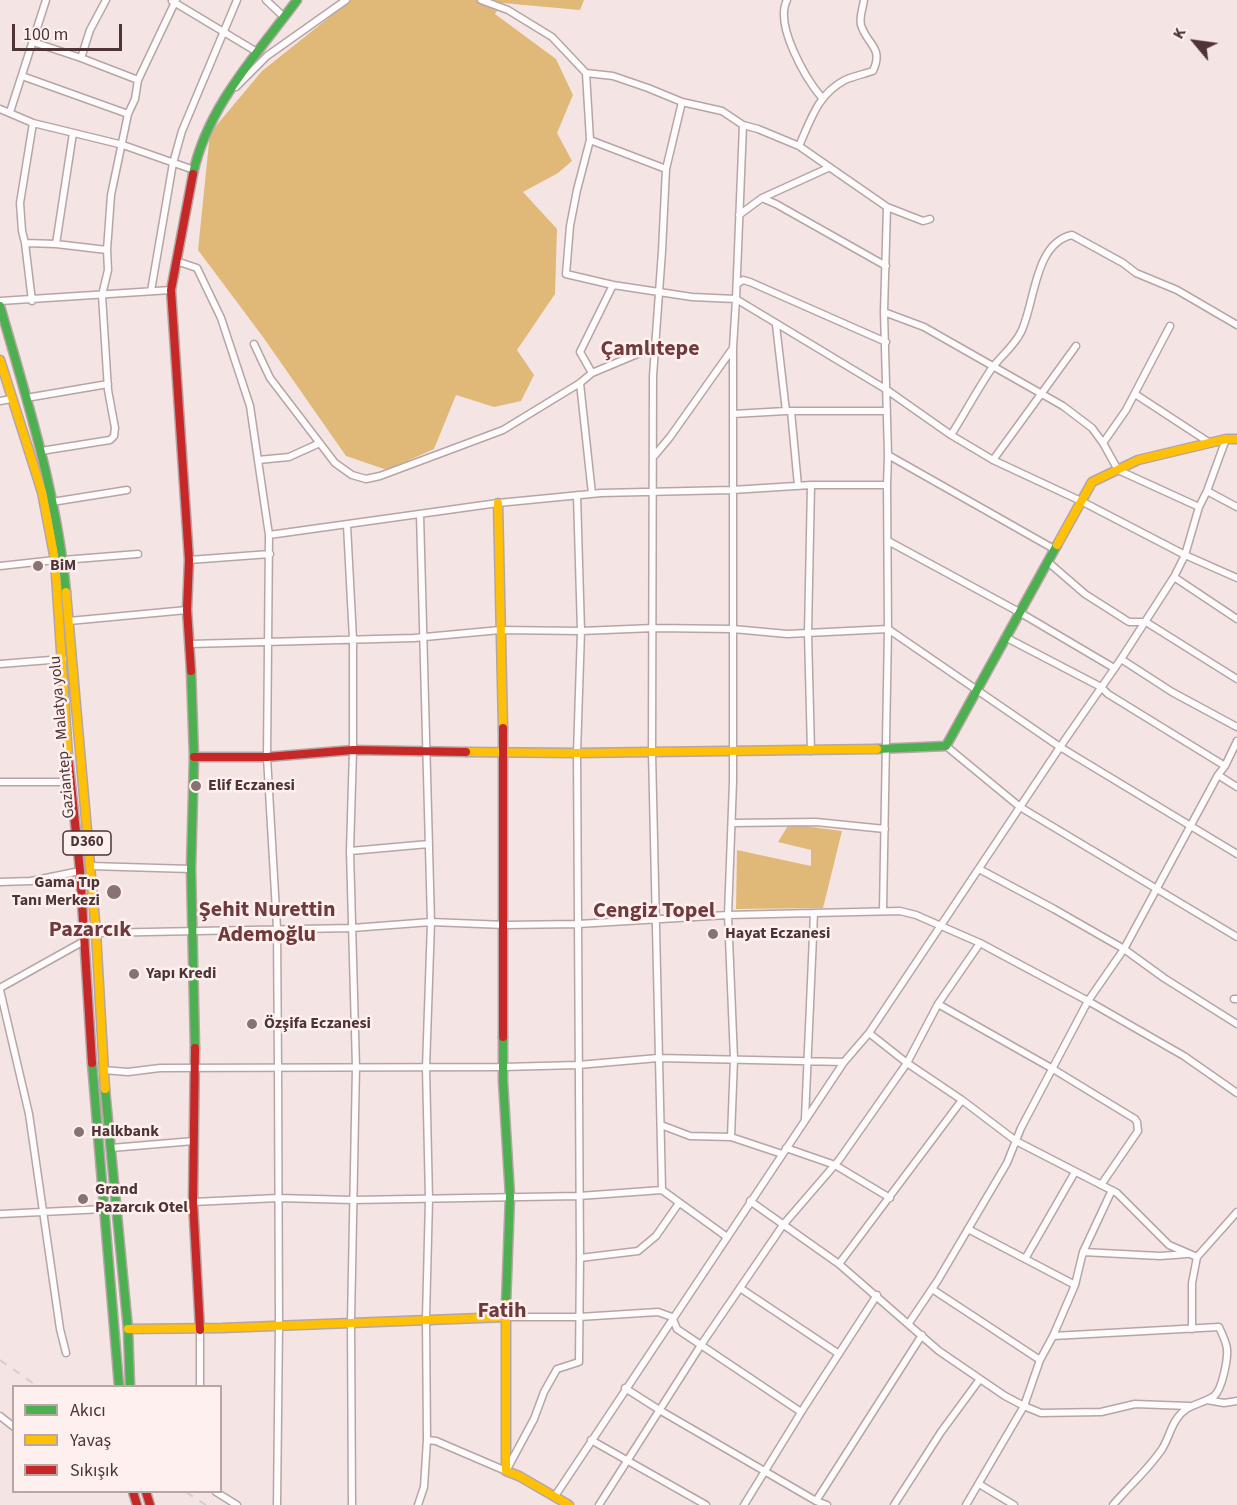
<!DOCTYPE html>
<html>
<head>
<meta charset="utf-8">
<style>
	body { margin:0 }
	#map { position:relative; width:1237px; height:1505px; overflow:hidden; background:#f4e5e4; font-family:"Source Sans 3",sans-serif }
	canvas { display:block }
	.legend { position:absolute; left:12px; top:1385px; width:210px; height:108px; box-sizing:border-box; background:#fef0ef; border:2px solid #b8a5a4; margin:0; padding:8px 10px; list-style:none; font-size:18px; color:#4e3434 }
	.legend li { display:flex; align-items:center; gap:12px; height:30px }
	.legend b { width:30px; border:2px solid #b8a5a4 }
	.north { position:absolute; left:1165px; top:12px; width:60px; height:60px; -webkit-text-stroke:4px #fef0ef; paint-order:stroke; rotate:299deg; font-size:16px; font-weight:700; line-height:24px; text-align:center; color:#4e3434 }
	.north::after { content:''; display:block; margin:auto; width:21px; height:27px; background:#4e3434; clip-path:polygon(50% 0,100% 100%,50% 72%,0 100%) }
	.scale { position:absolute; left:12px; top:24px; width:110px; height:27px; box-sizing:border-box; border:3px solid #4e3434; border-top:0; padding-left:8px; font-size:18px; line-height:21px; white-space:nowrap; color:#4e3434; -webkit-text-stroke:4px #fef0ef; paint-order:stroke }
</style>
</head>
<body>
<div id="map">
<canvas width="1237" height="1505"></canvas>
<ul class="legend">
<li><b style="height:8px;background:#4caf50"></b>Akıcı</li>
<li><b style="height:8px;background:#ffc107"></b>Yavaş</li>
<li><b style="height:8px;background:#c62828"></b>Sıkışık</li>
</ul>
<div class="north">K</div>
<div class="scale">100 m</div>
</div>
<script>
const ctx = document.querySelector('canvas').getContext('2d');
ctx.lineJoin = 'round';
function fillPath(path, color) { ctx.fillStyle = color; ctx.fill(path, 'evenodd'); }
function trace(path, color, width, dash) { ctx.strokeStyle = color; ctx.lineWidth = width; ctx.lineCap = dash ? 'butt' : 'round'; ctx.setLineDash(dash || []); ctx.stroke(path); }
function drawText(font, color, halo, rows, align = 'center') {
  ctx.font = font + ' "Source Sans 3",sans-serif'; ctx.lineWidth = 5; ctx.setLineDash([]); ctx.textBaseline = 'middle'; ctx.strokeStyle = halo; ctx.fillStyle = color; for (const [text, x, y, turn = 0] of rows) {
    ctx.save(); ctx.translate(x, y); ctx.rotate((+turn || 0) * Math.PI / 180); ctx.textAlign = isNaN(turn) ? turn : align; if (halo) ctx.strokeText(text, 0, 0); ctx.fillText(text, 0, 0); ctx.restore();
  }
}
fillPath(new Path2D(`
	M345,0H584L580,10L502,3L495,14L556,59L573,95L557,133L572,161L558,173L523,192L557,229L555,294L517,350L534,375L521,401L494,407L456,395L434,449L387,470L346,456L263,337L198,250L210,133L262,71L341,8Z
	M789,824L842,831L823,908L736,909L737,850L811,866V850L778,842Z`), '#e0b978');
const street = new Path2D(`
	M266,0L284,17
	M481,0L508,10L552,37L586,73L613,76L648,88L682,102L722,111L743,125L758,129L799,146L887,207L923,221L930,219
	M787,0C774,25 806,79 822,98
	M172,1L257,52
	M33,42L81,58L138,80
	M81,58L90,30L106,0
	M586,73L590,140L577,190L570,226L566,274L613,285L692,297L736,299L887,390L951,435L993,460L1081,501L1185,555L1237,578
	M22,76L128,114
	M236,87L267,56L346,0
	M0,109L33,123L123,145L194,170
	M10,112L46,0
	M590,140L666,169
	M799,146C811,119 818,94 845,80C854,76 864,74 873,71C884,47 867,45 861,25C859,17 863,8 864,0
	M762,198L776,204L886,266
	M739,215L762,198L828,168
	M25,243L56,244L107,250
	M56,244L73,133
	M176,261L197,268L221,318L250,406L269,535L267,757L277,928L278,1069L279,1325L277,1505
	M737,284L743,280L750,282L886,342
	M151,291L173,163L182,131L237,0
	M0,301L171,290
	M32,301L25,243L22,231L20,203L33,123
	M884,312L924,327L1063,406L1092,428L1103,443L1118,470L1199,507
	M776,325L786,411
	M254,344L270,378L335,463L352,475L366,479L380,476L503,430L580,383L592,373L654,347
	M592,373L580,352L613,285
	M580,383L592,494
	M1135,394L1210,443
	M26,398L108,384
	M0,401L11,399
	M791,411L798,486
	M733,414L786,411H887
	M951,435C965,413 977,390 992,368C1001,356 1015,345 1021,332C1035,304 1034,243 1072,235L1123,263L1136,273L1177,290L1237,325
	M1103,443L1126,410L1170,326
	M41,451L110,440L114,436L115,428L108,390L102,295L108,270L107,250L111,195L128,114L135,99L138,80L176,0
	M655,455L670,437L733,348
	M888,455L1054,549
	M258,460L289,457L320,443
	M993,460L1076,346
	M1207,491L1237,507
	M52,502L127,490
	M347,525L353,639V750L350,851L356,1067L351,1322L352,1505
	M269,535L498,503L601,493L732,490L811,485H887
	M888,541L1019,612L1114,668
	M63,560L138,554
	M189,560L270,554
	M1048,562L1085,594L1129,622H1146L1237,679
	M0,566L55,560
	M1174,577L1237,619
	M69,621L187,610
	M1005,637L1101,687L1108,694L1225,766
	M190,644L414,638L500,630L581,631L654,628L733,629L787,634L888,629L1060,747L1237,854
	M1121,659L1172,692L1237,727
	M0,664L63,659
	M946,746L1020,807L1237,937
	M811,751L808,633L811,485
	M1218,775L1237,787
	M0,782H70
	M732,823L816,822L885,829
	M350,851L429,844
	M90,866L191,869
	M979,869L1054,909L1124,949L1164,978L1237,1024
	M0,882L31,881L80,871
	M883,911L888,629L887,485L888,455L884,312L887,207
	M96,933L352,928L431,922L505,925L578,924L728,915L900,911L916,915L980,943L1088,1001L1184,1056L1237,1093
	M0,988L84,941
	M0,990L29,1114L60,1329L66,1353
	M1234,999H1237
	M938,1004L1053,1069L1135,1119L1137,1122L1138,1131L1101,1185
	M869,1033L907,1063L962,1100L1016,1141L1117,1193L1169,1245L1197,1257
	M103,1070L128,1072L160,1068L503,1067L578,1065L658,1058L844,1062
	M805,1119L814,913
	M661,1125L690,1136L731,1137L782,1154
	M731,1137L734,1059L728,915L733,782V348L736,299L743,125
	M111,1148L194,1141
	M786,1148L835,1165L890,1198
	M662,1190L652,752L653,376L662,251L666,169L682,102
	M750,1201L839,1264L939,1351L1005,1396L1024,1406L1041,1413L1101,1412L1135,1404L1189,1406
	M193,1202L278,1198L353,1200L579,1196L662,1190L727,1237
	M0,1214L105,1209
	M968,1229L1075,1285
	M1083,1252L1160,1256L1187,1254
	M580,1258L638,1251L656,1236L679,1203
	M1025,1259L1075,1172
	M839,1264L962,1100
	M740,1288L839,1354
	M932,1289L1040,1360
	M506,1317H579L658,1312L672,1317L677,1329L801,1412
	M909,1323L938,1280L1007,1163L1021,1128L1088,1001L1124,949L1218,775L1225,766L1237,741
	M1192,1329V1283L1197,1257L1237,1212
	M200,1330V1386
	M1053,1336L1219,1327C1222,1334 1226,1341 1227,1349C1228,1359 1222,1390 1214,1396C1199,1406 1187,1403 1176,1420C1170,1429 1168,1440 1162,1449C1148,1470 1129,1486 1113,1505
	M625,1388L661,1411L816,1501L827,1505
	M1207,1400L1224,1403L1237,1401
	M0,1416L14,1427
	M427,1440L436,1441L506,1471L534,1419L544,1392L557,1369L579,1362L580,1258L577,753L581,631L577,495
	M591,1440L706,1505
	M979,1484L1014,1505
	M216,1492L237,1505
	M555,1496L844,1062L869,1033L1060,747L1121,659L1174,577L1185,555L1199,507L1207,491L1226,439
	M816,1501L922,1335
	M418,1505L424,1487L427,1440L426,1318L429,1199L426,1068L431,922L420,514
	M599,1505L701,1345L783,1225L839,1160L907,1063L938,1004L980,943
	M744,1505L805,1406L877,1295
	M894,1505L941,1432L980,1379
	M966,1505L1024,1406L1040,1360L1053,1336L1075,1285L1083,1252L1112,1190`);
const fast = new Path2D(`
	M193,174C207,107 257,54 297,0
	M0,306C27,400 57,494 66,592
	M191,671L194,757L191,869L195,1048
	M877,749L946,746L1057,545
	M503,1037V1081L510,1196L506,1304
	M92,1063L119,1386
	M105,1089L128,1329L130,1386`);
const slow = new Path2D(`
	M0,360L42,492L55,560L68,756
	M498,503L503,728
	M1057,545L1092,482L1138,460L1226,439H1237
	M66,592L96,933L105,1089
	M466,752L577,753L877,749
	M506,1304V1471L519,1476L569,1505
	M128,1329L222,1328L506,1317`);
const jam = new Path2D(`
	M191,671L187,610L189,560L171,290L193,174
	M68,756L80,871L92,1063
	M194,757H267L353,750L466,752
	M503,1037V728
	M195,1048L193,1202L200,1330
	M133,1492L137,1505
	M146,1492L150,1505`);
trace(street, '#b7a5a5', 9);
trace(fast, '#b7a5a5', 11);
trace(slow, '#b7a5a5', 11);
trace(jam, '#b7a5a5', 11);
trace(street, '#fdfbfb', 6);
trace(fast, '#4caf50', 8);
trace(slow, '#ffc107', 8);
trace(jam, '#c62828', 8);
trace(new Path2D(`
	M0,1360L37,1386
	M186,1492L206,1505`), '#d4cfcf', 2, [8, 8]);
for (const [x, y, r, color] of [
	[38,566,6,"#887272"],
	[196,786,6,"#887272"],
	[114,892,8,"#887272"],
	[713,934,6,"#887272"],
	[134,974,6,"#887272"],
	[252,1024,6,"#887272"],
	[79,1132,6,"#887272"],
	[83,1199,6,"#887272"]
]) { const dot = new Path2D(); dot.arc(x, y, r, 0, 2 * Math.PI); ctx.fillStyle = color; ctx.fill(dot); trace(dot, '#fef0ef', 2); }
for (const [x, y, w] of [
	[87,843,48]
]) { const box = new Path2D(); box.roundRect(x - w / 2, y - 12, w, 24, 4.5); ctx.fillStyle = '#fef0ef'; ctx.fill(box); trace(box, '#4e3434', 1.5); }
drawText('bold 15px', '#4e3434', null, [
	["D360",87,843]
]);
drawText('bold 16px', '#4e3434', '#fef0ef', [
	["BiM",50,566],
	["Elif Eczanesi",208,786],
	["Gama Tıp",100,883,"right"],
	["Tanı Merkezi",100,901,"right"],
	["Hayat Eczanesi",725,934],
	["Yapı Kredi",146,974],
	["Özşifa Eczanesi",264,1024],
	["Halkbank",91,1132],
	["Grand",95,1190],
	["Pazarcık Otel",95,1208]
], 'left');
drawText('16px', '#4e3434', '#fef0ef', [
	["Gaziantep - Malatya yolu",63,737,-95]
]);
drawText('bold 22px', '#703a3c', '#fef0ef', [
	["Çamlıtepe",650,350],
	["Şehit Nurettin",267,911],
	["Ademoğlu",267,936],
	["Cengiz Topel",654,912],
	["Pazarcık",90,931],
	["Fatih",502,1312]
]);
</script>
</body>
</html>
